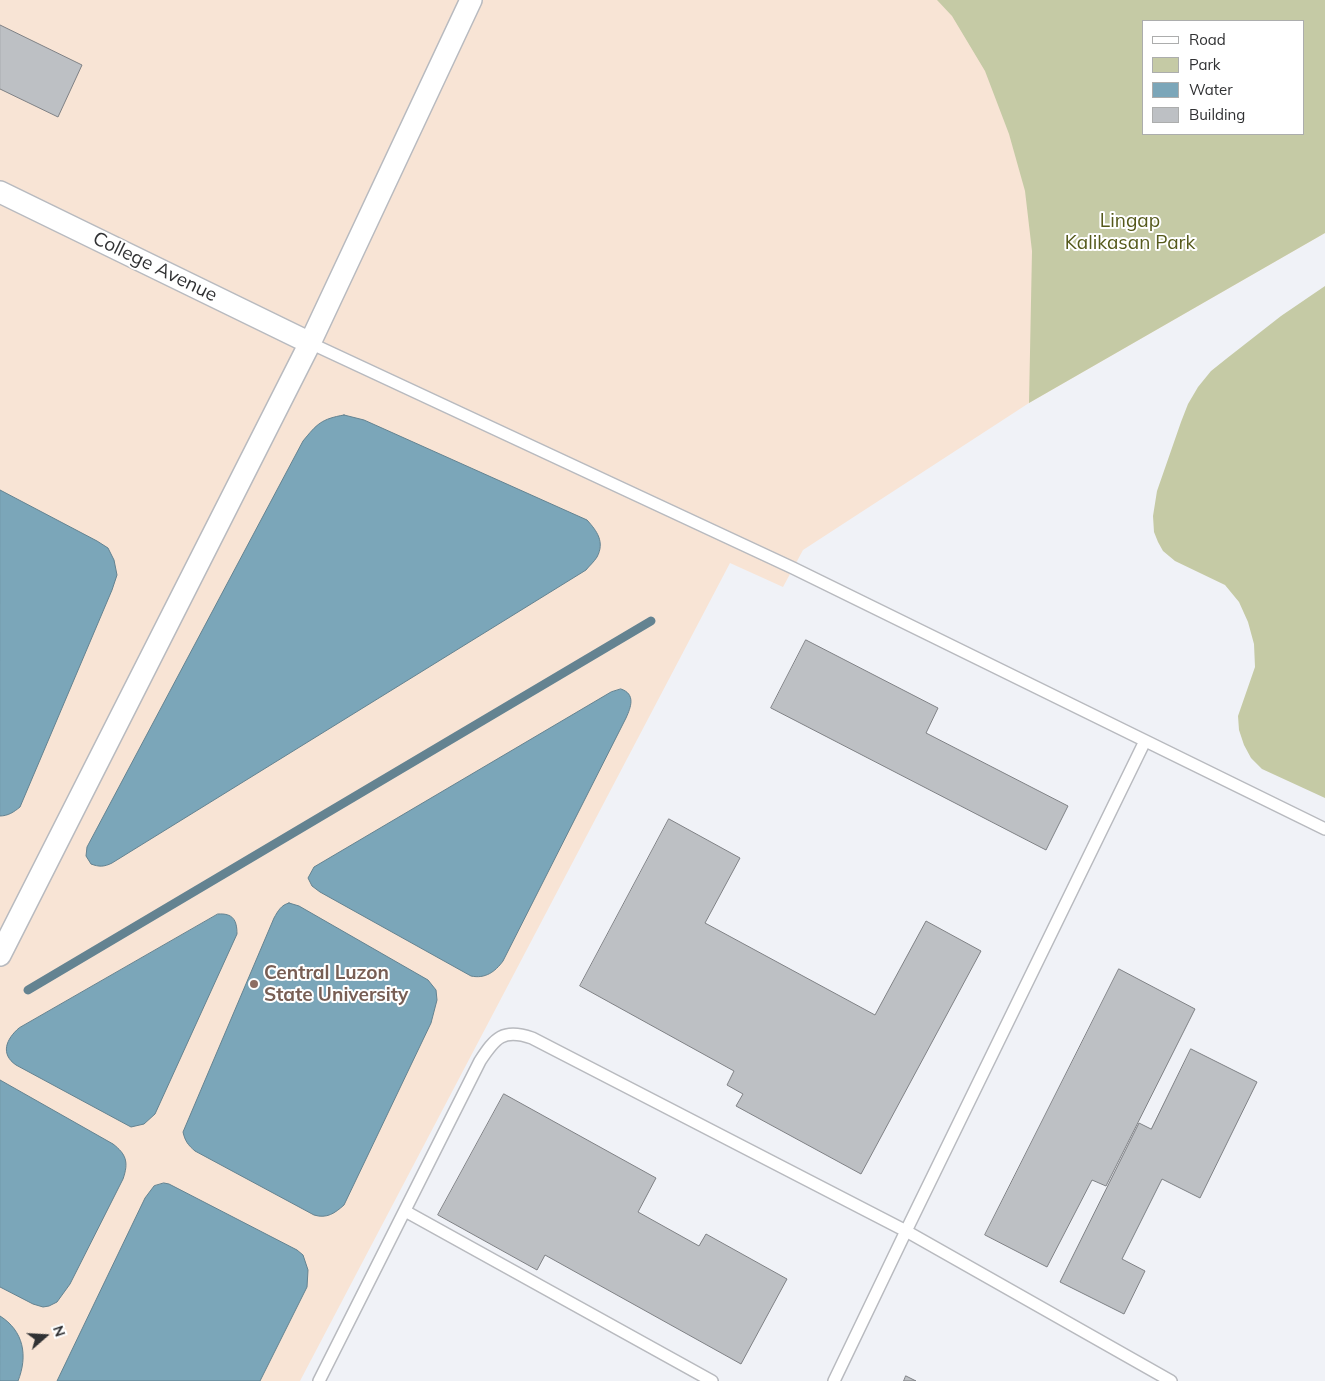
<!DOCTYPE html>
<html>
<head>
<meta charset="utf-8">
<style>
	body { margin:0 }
	#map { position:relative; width:1325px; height:1381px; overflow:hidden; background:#f0f2f7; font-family:Mulish,sans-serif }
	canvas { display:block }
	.legend { position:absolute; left:1142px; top:20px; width:162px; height:115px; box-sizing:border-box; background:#fff; border:1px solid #acadad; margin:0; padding:6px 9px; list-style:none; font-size:15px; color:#303133 }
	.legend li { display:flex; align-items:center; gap:10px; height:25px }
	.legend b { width:25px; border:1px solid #acadad }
	.north { position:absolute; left:20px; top:1311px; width:50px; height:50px; -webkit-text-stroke:4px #fff; paint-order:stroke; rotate:71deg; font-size:14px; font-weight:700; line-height:20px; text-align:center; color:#303133 }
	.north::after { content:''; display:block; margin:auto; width:18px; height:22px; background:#303133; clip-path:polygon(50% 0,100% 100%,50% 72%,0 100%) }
</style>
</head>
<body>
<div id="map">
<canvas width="1325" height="1381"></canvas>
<ul class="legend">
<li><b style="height:6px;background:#fff"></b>Road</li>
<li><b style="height:14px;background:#c5caa5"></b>Park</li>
<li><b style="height:14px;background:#7ba6b9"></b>Water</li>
<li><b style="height:14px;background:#bdc0c4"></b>Building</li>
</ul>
<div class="north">N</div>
</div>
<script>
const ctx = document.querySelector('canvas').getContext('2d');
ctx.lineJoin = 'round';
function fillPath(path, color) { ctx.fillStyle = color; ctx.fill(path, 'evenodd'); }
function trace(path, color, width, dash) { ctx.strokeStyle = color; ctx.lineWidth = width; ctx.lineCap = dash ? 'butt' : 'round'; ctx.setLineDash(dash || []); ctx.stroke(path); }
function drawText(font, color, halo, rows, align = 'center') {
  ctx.font = font + ' Mulish,sans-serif'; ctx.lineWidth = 4; ctx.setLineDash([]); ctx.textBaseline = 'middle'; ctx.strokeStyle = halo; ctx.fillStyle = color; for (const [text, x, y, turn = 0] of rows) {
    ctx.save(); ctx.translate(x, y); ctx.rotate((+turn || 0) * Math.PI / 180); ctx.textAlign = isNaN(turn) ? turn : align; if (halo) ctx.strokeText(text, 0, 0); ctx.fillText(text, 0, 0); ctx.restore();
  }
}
fillPath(new Path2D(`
	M0,0H1325V233L1029,403L803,550L783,587L730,563L300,1381H0ZM1144,21H1304V134H1144Z`), '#f8e4d5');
fillPath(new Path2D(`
	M937,0H1325V233L1029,403L1032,251L1025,191L1009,134L985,71L952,16ZM1304,21V134H1144V21Z
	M1325,286V798L1262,769L1251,758L1244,745L1239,730L1238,716L1255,667L1254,644L1248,622L1239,602L1225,585L1175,561L1163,551L1158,542L1154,532L1153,516L1157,491L1181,422L1188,404L1198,387L1211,371L1226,359L1281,316Z`), '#c5caa5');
const water = new Path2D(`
	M344,415L364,420L587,520C597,531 605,542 597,557C594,562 589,566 586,570L112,863C104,867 99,867 91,864L86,856L87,847L303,441C317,424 321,419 344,415Z
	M0,490L97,541L108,548L114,560L117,575L112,590L20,807C14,812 8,816 0,816Z
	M621,689C636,694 631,707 626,718L503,961C495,972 485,979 471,976L320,892L312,886L308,878L314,867L611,692Z
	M289,903L299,906L428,980L436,990L437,1000L431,1023L344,1205C335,1213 327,1219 314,1215L195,1151C188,1145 185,1141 183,1132L274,918C278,911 281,905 289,903Z
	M218,914C233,913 237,920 237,934L155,1114L144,1124L131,1127L16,1065C0,1054 6,1039 19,1028Z
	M0,1080L113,1144C126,1154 129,1162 123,1179L70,1284L57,1302L49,1306L43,1307L33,1304L0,1287Z
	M164,1183L169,1184L297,1250L303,1255L308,1270L307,1287L260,1381H57L145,1198L154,1186Z
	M0,1316C24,1331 28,1356 18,1381H0Z`);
fillPath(water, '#7ba6b9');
trace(water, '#648391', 1);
trace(new Path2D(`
	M28,990L651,621`), '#648391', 9);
const building = new Path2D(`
	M0,25L82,65L58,117L0,89Z
	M806,640L938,708L926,733L1068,806L1046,850L771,708Z
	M669,819L740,858L705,923L875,1015L926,921L981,951L861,1174L736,1106L743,1094L727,1085L734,1071L580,986Z
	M1119,969L1195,1009L1106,1186L1092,1180L1047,1267L985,1235Z
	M1191,1049L1257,1082L1200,1198L1162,1179L1122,1259L1145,1271L1124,1314L1060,1282L1139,1123L1151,1129Z
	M504,1094L656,1178L638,1212L699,1246L706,1234L787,1279L741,1364L545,1255L537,1270L438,1215Z
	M906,1376L916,1381H904Z`);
fillPath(building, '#bdc0c4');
trace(building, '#7f8185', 1);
const service = new Path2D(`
	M310,343L793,568L1325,829
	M405,1211L712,1381
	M319,1381L480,1061C495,1038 503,1028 532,1038L906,1231L1171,1381
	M834,1381L906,1231L1145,741`);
const minor = new Path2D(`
	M0,192L310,343
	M0,955L310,343L471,0`);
trace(service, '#b8babf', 14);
trace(minor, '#b8babf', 24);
trace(service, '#fff', 11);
trace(minor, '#fff', 21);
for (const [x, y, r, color] of [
	[254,984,5,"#8d6e63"]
]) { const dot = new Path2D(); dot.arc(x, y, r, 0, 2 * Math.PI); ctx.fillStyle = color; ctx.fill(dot); trace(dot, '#fff', 2); }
drawText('19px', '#55591b', '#fff', [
	["Lingap",1130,221],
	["Kalikasan Park",1130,243]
]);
drawText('19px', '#303133', '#fff', [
	["College Avenue",155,267,26]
]);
drawText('bold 19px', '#785e54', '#fff', [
	["Central Luzon",264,973],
	["State University",264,995]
], 'left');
</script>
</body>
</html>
